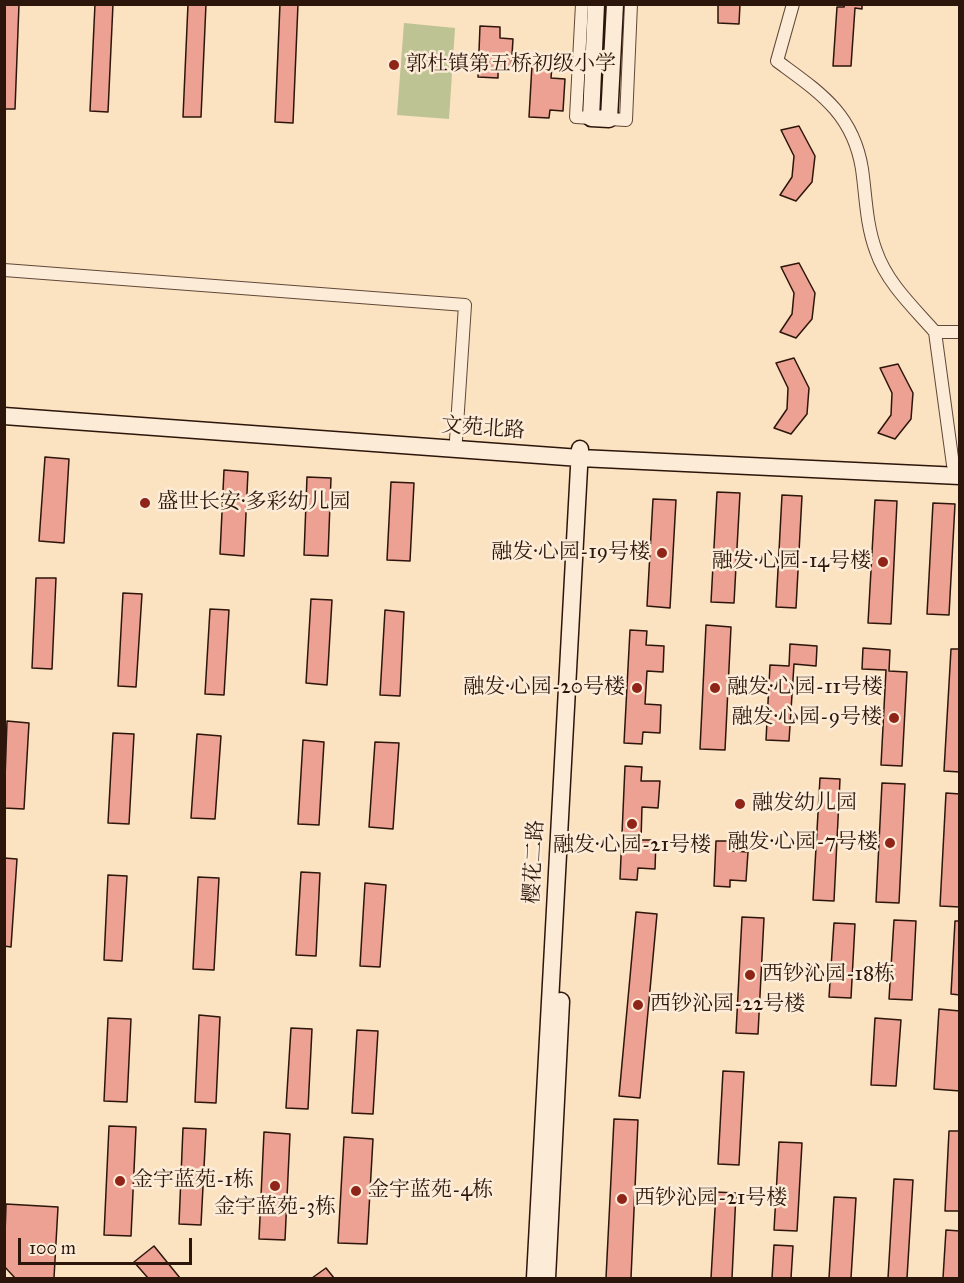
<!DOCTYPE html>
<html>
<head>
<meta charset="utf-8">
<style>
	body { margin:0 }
	#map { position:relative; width:964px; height:1283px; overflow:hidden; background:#fbe2c1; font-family:"IM FELL Great Primer",serif }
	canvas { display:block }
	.frame { position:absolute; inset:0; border:6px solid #2c150a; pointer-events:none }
	.scale { position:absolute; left:18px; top:1238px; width:174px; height:27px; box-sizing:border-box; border:3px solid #2c150a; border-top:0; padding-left:8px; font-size:18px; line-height:21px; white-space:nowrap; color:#2c150a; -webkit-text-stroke:4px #fcecd7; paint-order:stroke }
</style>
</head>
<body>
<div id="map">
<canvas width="964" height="1283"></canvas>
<div class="frame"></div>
<div class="scale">100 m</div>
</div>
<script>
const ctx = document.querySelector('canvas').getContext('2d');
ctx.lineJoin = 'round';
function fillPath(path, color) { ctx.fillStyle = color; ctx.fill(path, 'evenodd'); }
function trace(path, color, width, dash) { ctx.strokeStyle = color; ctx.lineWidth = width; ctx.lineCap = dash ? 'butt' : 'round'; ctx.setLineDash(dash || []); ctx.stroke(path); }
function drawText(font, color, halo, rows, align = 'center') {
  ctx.font = font + ' "IM FELL Great Primer","Noto Serif SC",serif'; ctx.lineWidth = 5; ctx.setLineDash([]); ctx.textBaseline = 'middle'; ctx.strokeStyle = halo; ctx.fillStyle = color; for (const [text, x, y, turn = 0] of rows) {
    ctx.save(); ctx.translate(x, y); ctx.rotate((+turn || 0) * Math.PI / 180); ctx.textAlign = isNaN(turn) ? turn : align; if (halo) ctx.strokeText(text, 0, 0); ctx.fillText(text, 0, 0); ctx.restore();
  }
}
fillPath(new Path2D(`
	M404,23L455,28L449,119L397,115Z`), '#bec393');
const building = new Path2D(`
	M4,4H19L15,109H4Z
	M95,4H113L108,112L90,111Z
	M188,4H206L201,117H183Z
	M280,4H298L293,123L275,122Z
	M718,4H740L739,24L718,23Z
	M845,4H862V9L855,8L851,66H833L837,7H844Z
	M480,26L500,27V38L513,39L511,71L498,70V78L478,77Z
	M532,65L552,66L551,78L565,79L563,111L550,110L549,118L529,117Z
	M799,126L815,156L812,182L796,201L780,195L792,177L794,156L781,130Z
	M799,263L815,293L812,319L796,338L780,332L792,314L794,293L781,267Z
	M794,358L809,388L807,414L791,434L774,428L787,409L788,388L776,363Z
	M898,364L913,393L911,419L895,439L878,433L891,415L892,393L880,368Z
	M45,457L69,459L64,543L39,541Z
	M224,470L248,472L244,556L220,554Z
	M307,477L331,478L328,556L304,555Z
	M391,482L414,483L410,561L387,560Z
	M717,492L740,493L734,603L711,602Z
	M782,495L802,496L796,608L776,607Z
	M653,499L676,500L670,608L647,606Z
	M875,500L897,501L891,624L868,623Z
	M933,503L955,504L949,615L927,614Z
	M36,578H56L52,669L32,668Z
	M123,593L142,594L136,687L118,686Z
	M311,599L332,600L327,685L306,683Z
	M210,609L229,610L224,695L205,694Z
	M385,610L404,612L400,696L380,695Z
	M706,625L731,627L725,750L700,749Z
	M630,630L647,631L646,645L664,646L663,672L647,671L645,704L661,705L660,733L643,732L642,744L624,743Z
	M790,644L817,646L816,666L794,664L789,741L766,740L770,665L789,666Z
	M863,648L890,650L889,671L907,672L902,766L881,765L886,670L862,669Z
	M951,649H960V772L944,771Z
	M7,721L29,723L24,809L4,808Z
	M113,733L134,734L129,824L108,823Z
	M197,734L221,736L215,819L191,818Z
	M303,740L324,742L319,825L298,824Z
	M375,742L399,743L393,829L369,827Z
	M625,766L642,767L641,781H660L658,808L642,807L641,840H656L655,869L638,868L637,880L620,879Z
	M820,778L840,779L834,901L813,900Z
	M882,783L905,784L899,903L876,902Z
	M946,793L960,794V907L940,906Z
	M716,841H733V851L748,852L746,881L730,880V887L714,886Z
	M4,858L17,859L11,947L4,946Z
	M301,872L320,873L316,956L296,955Z
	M108,875L127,876L122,961L104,960Z
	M198,877L219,878L214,970L193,969Z
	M365,883L386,885L380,967L360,966Z
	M636,912L657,914L640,1098L619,1096Z
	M742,917L764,918L758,1034L736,1033Z
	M894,920L916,921L912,1000L889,999Z
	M955,921H960V995L951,994Z
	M834,923L855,924L851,998L829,997Z
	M939,1009L960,1011V1091L934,1089Z
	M199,1015L220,1017L216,1103L195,1102Z
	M108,1018L131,1019L127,1102L104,1101Z
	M875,1018L901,1020L896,1086L871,1085Z
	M291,1028L312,1029L308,1109L286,1108Z
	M357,1030L378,1031L373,1114L352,1113Z
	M723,1071L744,1072L739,1165L718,1164Z
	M614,1119L638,1120L631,1278H606Z
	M109,1126L136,1127L131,1236L104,1235Z
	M183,1128L206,1129L201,1225L179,1224Z
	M949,1131H960V1211H945Z
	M264,1132L290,1134L285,1240L259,1239Z
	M344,1137L373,1139L367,1244L338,1243Z
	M779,1142L802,1143L797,1231L774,1230Z
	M894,1179L913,1180L907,1278H888Z
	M716,1192L736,1193L732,1278H711Z
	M834,1197L856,1198L851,1278H829Z
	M6,1204L58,1207L54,1278H15L4,1266Z
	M946,1230L960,1231V1278H943Z
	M774,1245L793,1246L791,1278H772Z
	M154,1246L180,1278H148L134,1262Z
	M326,1268L334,1278H312Z`);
fillPath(building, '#eca192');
trace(building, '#2c150a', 1.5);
const street = new Path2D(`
	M582,4L576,117L591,118
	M793,4L777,61C819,92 853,113 862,169C866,197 866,224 876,251C887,283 913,307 935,332
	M609,119L626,120L631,4
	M4,270L465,305L456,440
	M953,465L935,332H960`);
const secondary = new Path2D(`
	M596,4L591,118L609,119L615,4
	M4,416L580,458L960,476
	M535,1278L580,449
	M547,1278L561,1001`);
trace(street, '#604838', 14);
trace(secondary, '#2c150a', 19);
trace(street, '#fcecd7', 12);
trace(secondary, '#fcecd7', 16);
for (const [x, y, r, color] of [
	[394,65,6,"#8f2418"],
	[145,503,6,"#8f2418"],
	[662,553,6,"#8f2418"],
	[883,562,6,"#8f2418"],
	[637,688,6,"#8f2418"],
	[715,688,6,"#8f2418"],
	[894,718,6,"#8f2418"],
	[740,804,6,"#8f2418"],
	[632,824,6,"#8f2418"],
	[890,843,6,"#8f2418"],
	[750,975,6,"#8f2418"],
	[638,1005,6,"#8f2418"],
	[120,1181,6,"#8f2418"],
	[275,1186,6,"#8f2418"],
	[356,1191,6,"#8f2418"],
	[622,1199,6,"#8f2418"]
]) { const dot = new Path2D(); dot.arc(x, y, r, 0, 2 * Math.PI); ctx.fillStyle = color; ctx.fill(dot); trace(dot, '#fcecd7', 2); }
drawText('21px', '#2c150a', '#fcecd7', [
	["郭杜镇第五桥初级小学",406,65],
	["盛世长安·多彩幼儿园",157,503],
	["融发·心园-19号楼",650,553,"right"],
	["融发·心园-14号楼",871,562,"right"],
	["融发·心园-20号楼",625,688,"right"],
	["融发·心园-11号楼",727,688],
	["融发·心园-9号楼",882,718,"right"],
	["融发幼儿园",752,804],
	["融发·心园-7号楼",878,843,"right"],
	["融发·心园-21号楼",632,846,"center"],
	["西钞沁园-18栋",762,975],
	["西钞沁园-22号楼",650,1005],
	["金宇蓝苑-1栋",132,1181],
	["金宇蓝苑-4栋",368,1191],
	["西钞沁园-21号楼",634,1199],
	["金宇蓝苑-3栋",275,1208,"center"]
], 'left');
drawText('21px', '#2c150a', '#fcecd7', [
	["文苑北路",483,429,4],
	["樱花二路",535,862,-87]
]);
</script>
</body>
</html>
